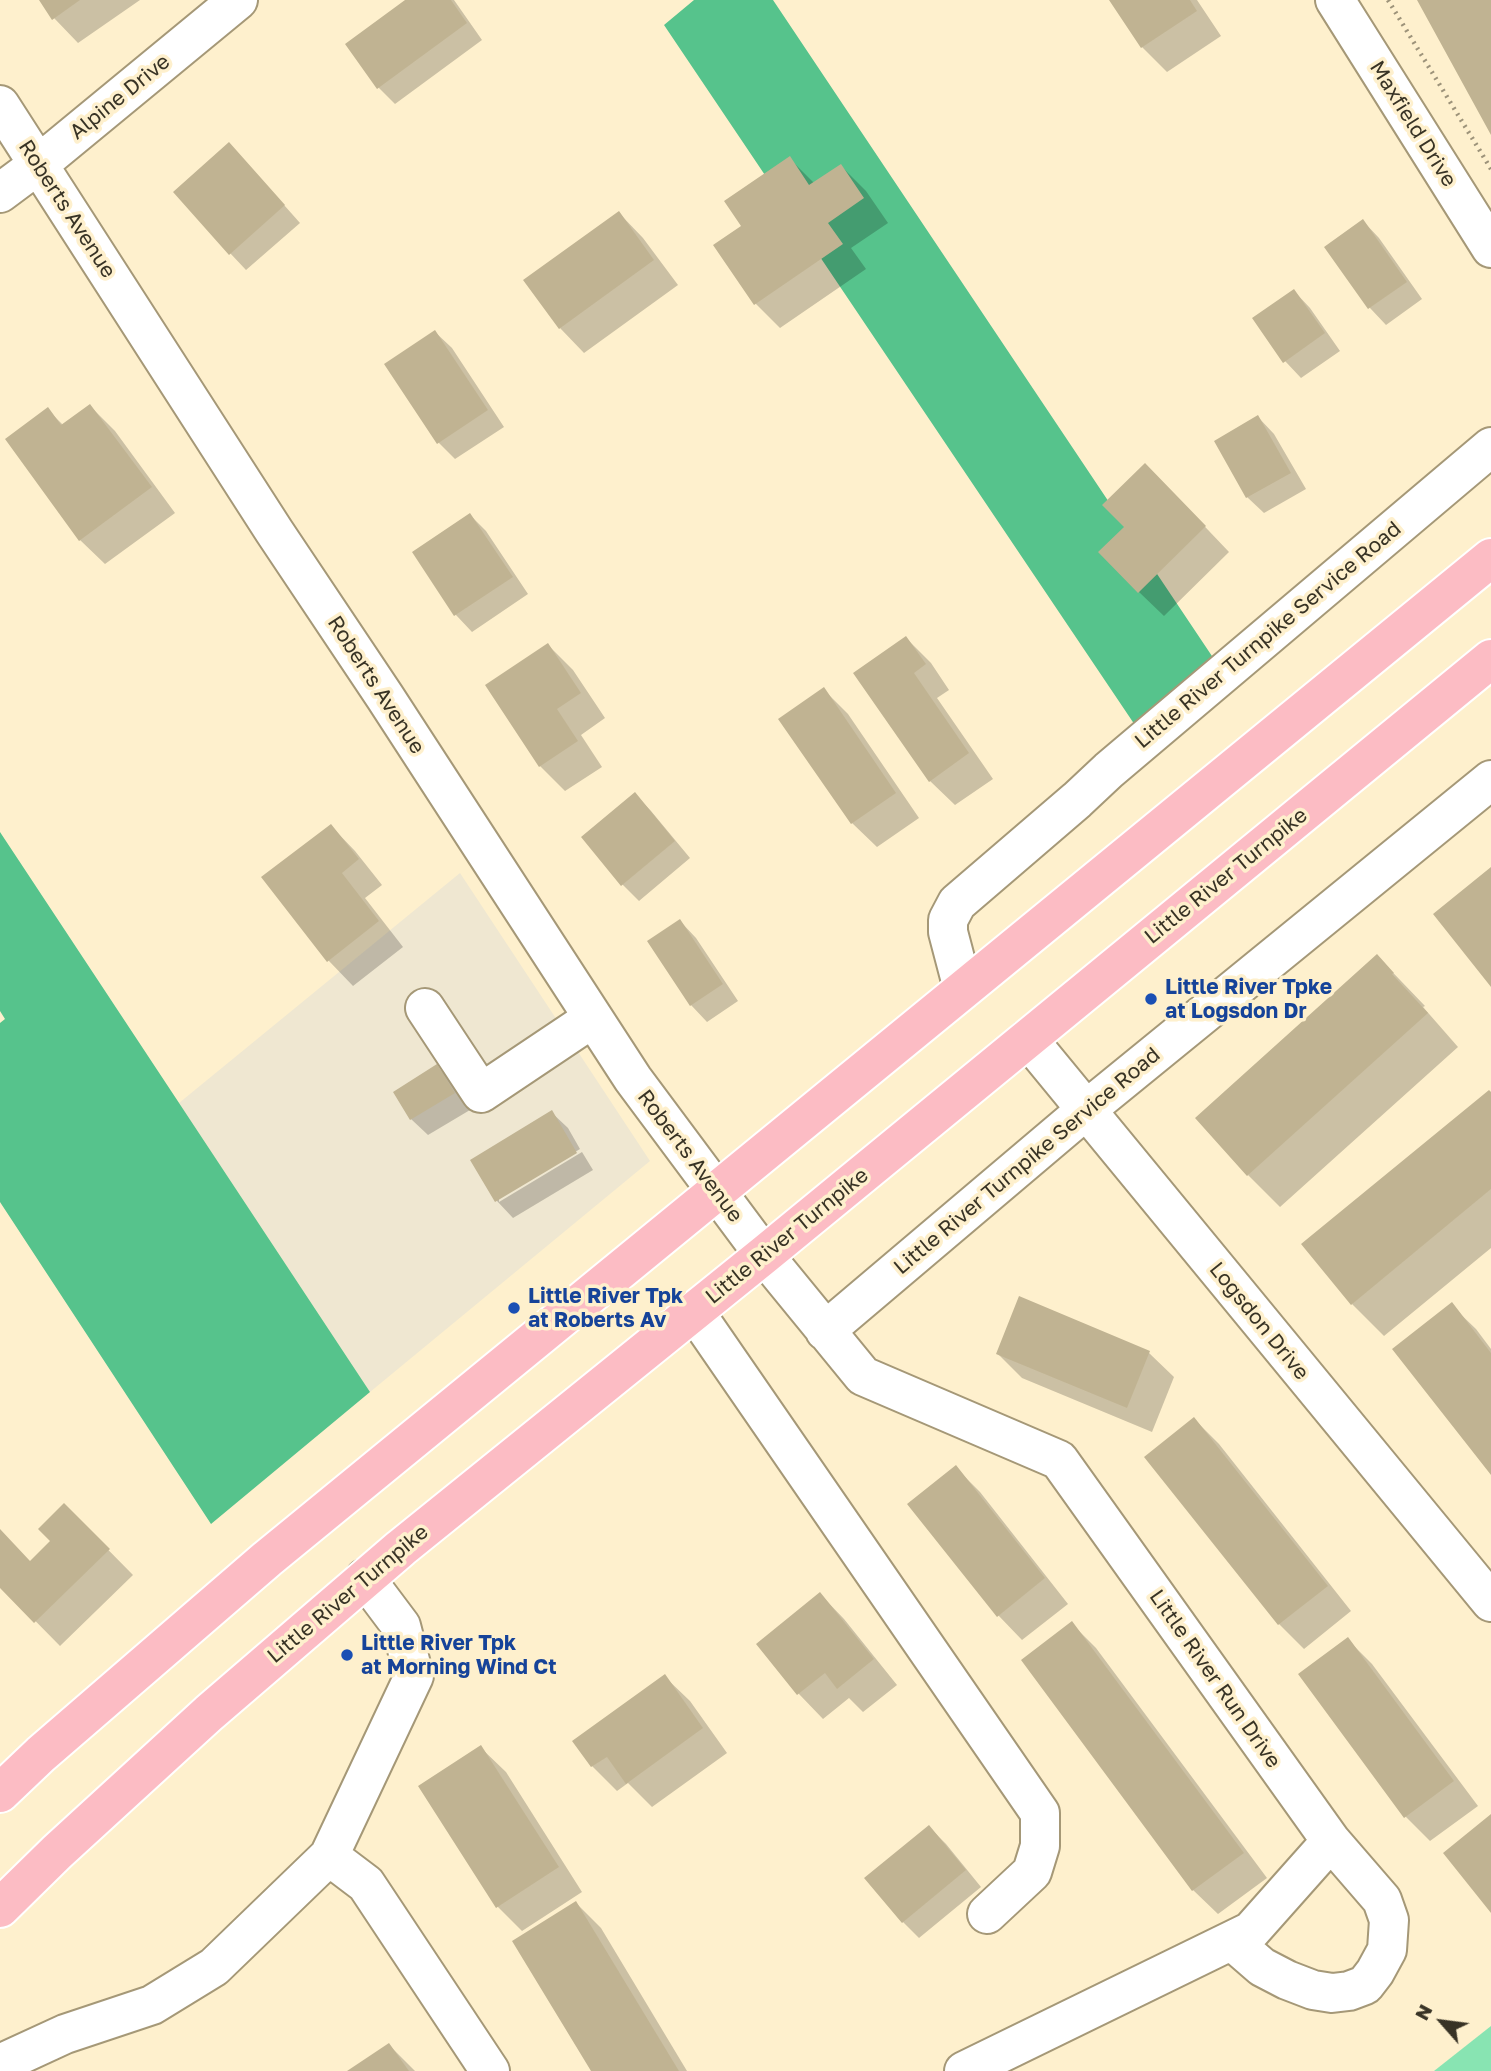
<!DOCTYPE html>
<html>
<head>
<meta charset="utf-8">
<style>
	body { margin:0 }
	#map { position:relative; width:1491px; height:2071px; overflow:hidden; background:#fef0cd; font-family:"Golos Text",sans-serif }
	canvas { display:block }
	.north { position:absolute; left:1407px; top:1987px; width:70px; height:70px; -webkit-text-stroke:5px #fef0cd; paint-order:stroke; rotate:298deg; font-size:19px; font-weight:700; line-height:28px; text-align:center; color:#383325 }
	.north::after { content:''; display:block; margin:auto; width:24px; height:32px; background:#383325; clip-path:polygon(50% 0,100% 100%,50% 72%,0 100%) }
</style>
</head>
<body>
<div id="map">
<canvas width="1491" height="2071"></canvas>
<div class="north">N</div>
</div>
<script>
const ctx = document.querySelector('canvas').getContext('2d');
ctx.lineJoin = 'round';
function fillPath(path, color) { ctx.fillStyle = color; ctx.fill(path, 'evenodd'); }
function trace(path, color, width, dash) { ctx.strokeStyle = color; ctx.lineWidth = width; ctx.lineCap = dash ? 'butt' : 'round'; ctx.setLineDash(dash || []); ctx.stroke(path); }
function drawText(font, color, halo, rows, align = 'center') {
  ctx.font = font + ' "Golos Text",sans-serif'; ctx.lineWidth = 7; ctx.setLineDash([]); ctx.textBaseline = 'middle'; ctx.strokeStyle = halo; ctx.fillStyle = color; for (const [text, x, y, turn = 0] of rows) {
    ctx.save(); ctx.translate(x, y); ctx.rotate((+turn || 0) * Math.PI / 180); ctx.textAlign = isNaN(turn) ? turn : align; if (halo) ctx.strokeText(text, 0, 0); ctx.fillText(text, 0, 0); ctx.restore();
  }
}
fillPath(new Path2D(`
	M460,873L650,1161L370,1392L179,1103Z`), '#efe7d1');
fillPath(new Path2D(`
	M1491,2026V2071H1434Z`), '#88e4b2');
fillPath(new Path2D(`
	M694,0H773L1226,677L1147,743L664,25Z
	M0,832L370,1392L211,1524L0,1202V1023L5,1019L0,1011Z`), '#56c38c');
fillPath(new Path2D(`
	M41,0H140L78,43L54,18Z
	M408,0H454L482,40L395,104L379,88L347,45Z
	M1111,0H1197L1221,36L1167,72L1142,47Z
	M790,159L815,184L841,166L866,191L888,223L851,248L866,269L780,328L756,304L744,227Z
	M245,161L300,223L246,270L230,253Z
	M619,213L643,238L678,285L584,353L560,328Z
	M1363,221L1379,238L1422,299L1386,325L1370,308L1327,247Z
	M1294,291L1310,308L1340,351L1301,378L1285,361Z
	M435,332L452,348L504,427L455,459L439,443Z
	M90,406L115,431L175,513L105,564L80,540L47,409L64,426Z
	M1258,417L1274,434L1306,489L1264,513L1247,497Z
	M1170,490L1229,552L1164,616L1139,592Z
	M470,515L486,531L528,594L472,632L456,615L415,552Z
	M906,638L931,663L949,690L937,698L993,779L955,805L930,781Z
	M548,645L573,670L605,718L581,735L602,767L565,791L540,766Z
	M824,690L848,714L919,818L877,847L852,823Z
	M635,794L651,811L690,858L639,901L622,884Z
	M331,826L355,851L382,885L365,898L403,947L353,986L329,961L264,878Z
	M680,921L696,938L738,1001L707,1022L691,1005Z
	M1377,956L1425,1006L1423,1007L1458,1047L1280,1207L1248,1175Z
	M437,1067L454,1083L470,1110L428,1135L411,1119Z
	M1491,1094V1248L1384,1336L1352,1304Z
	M551,1112L568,1128L580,1149L499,1198V1202L582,1152L593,1170L513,1218L497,1201L472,1160Z
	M1451,1305L1476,1329L1491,1349V1473Z
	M1149,1353L1174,1377L1152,1432L1022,1378L998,1354Z
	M1194,1419L1219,1444L1351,1611L1304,1649L1279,1624L1147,1457Z
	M955,1467L980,1492L1068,1604L1022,1640L998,1615Z
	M64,1505L133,1575L60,1646L0,1585V1532L31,1563L52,1541Z
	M820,1594L844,1619L897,1685L863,1712L849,1698L823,1719L799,1694L759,1645Z
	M1072,1624L1096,1648L1267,1878L1218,1914L1193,1890Z
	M1347,1639L1372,1664L1478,1806L1430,1841L1406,1817L1300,1674Z
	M665,1677L690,1701L727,1753L652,1807L628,1783L617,1791L592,1766L575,1741Z
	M481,1748L506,1772L582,1892L522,1931L498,1907Z
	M929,1827L946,1844L981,1887L919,1938L903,1922Z
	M576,1903L601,1928L687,2071H593Z
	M389,2045L415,2071H351Z`), '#0003');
fillPath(new Path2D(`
	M39,0H80L52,20Z
	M405,0H451L467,23L377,89L345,44Z
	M1109,0H1190L1197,11L1141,48Z
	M1417,0H1491V135Z
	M229,142L285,205L229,255L173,192Z
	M790,156L809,185L841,164L864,198L828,223L843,244L754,305L713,245L741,226L724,201Z
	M619,211L654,260L559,329L523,280Z
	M1363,219L1407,282L1368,309L1324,247Z
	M1294,289L1325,333L1283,363L1252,318Z
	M435,330L488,410L437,444L384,364Z
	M90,404L152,487L79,541L5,439L48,407L61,425Z
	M1258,415L1291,473L1246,498L1214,441Z
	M1145,463L1206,526L1138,593L1098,552L1124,527L1102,505Z
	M470,513L513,577L454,616L412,552Z
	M906,636L926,664L914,673L969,753L929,782L853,673Z
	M548,643L581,693L557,709L578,741L539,767L485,685Z
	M824,687L896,793L851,824L778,719Z
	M635,792L675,841L621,886L581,837Z
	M331,824L359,859L342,873L379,921L327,962L261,877Z
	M1491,867V987L1433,914Z
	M680,919L723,984L690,1006L647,941Z
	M1377,954L1394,973L1392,974L1428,1013L1247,1176L1195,1118Z
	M437,1064L455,1093L410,1120L393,1092Z
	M1489,1090L1491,1092V1189L1351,1305L1301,1244Z
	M552,1110L577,1153L495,1202L470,1160Z
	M1019,1296L1150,1351L1127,1408L996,1354Z
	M1452,1302L1491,1353V1475L1392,1349Z
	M1194,1417L1328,1586L1278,1625L1144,1457Z
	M956,1465L1045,1578L997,1617L907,1504Z
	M64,1503L110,1549L34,1623L0,1588V1529L30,1561L50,1541L38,1529Z
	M820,1592L874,1659L837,1689L825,1673L797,1695L756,1644Z
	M1072,1621L1244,1853L1192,1891L1021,1660Z
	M1348,1637L1454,1781L1404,1818L1298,1674Z
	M665,1674L703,1728L626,1784L607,1757L591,1767L572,1741Z
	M481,1745L559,1867L496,1908L418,1786Z
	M1491,1814V1913L1443,1853Z
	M929,1825L966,1870L902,1923L864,1878Z
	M576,1901L679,2071H591L512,1941Z
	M389,2043L409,2071H347Z`), '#c0b392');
const minor = new Path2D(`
	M1335,0L1491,248
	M0,105L274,531L385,697L633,1079L764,1255L863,1376L1059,1460L1331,1841L1382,1900L1389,1920L1387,1950L1375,1972L1365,1985L1349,1991L1332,1993L1313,1990L1287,1980L1262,1967L1232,1941
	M0,193L39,164L238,0
	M963,989L948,932V920L957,903L1077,800L1109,770L1491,447
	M425,1008L481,1093L593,1018
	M1028,1039L1491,1602
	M694,1311L1040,1813V1846L1032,1872L987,1914
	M825,1331L1086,1110L1491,780
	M329,1856L414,1676L401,1626L365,1578
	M0,2064L65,2034L152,2005L214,1967L329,1856L366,1884L490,2071
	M964,2071L1251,1931L1331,1841`);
const major = new Path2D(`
	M0,1793L41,1754L267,1559L1491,558
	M0,1908L57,1852L209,1713L401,1548L764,1255L1491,659`);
trace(minor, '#a59877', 42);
trace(major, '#fff', 42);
trace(new Path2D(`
	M1388,0L1491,169`), '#9d937a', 4.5, [2, 5]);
trace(minor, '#fff', 38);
trace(major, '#fcbcc4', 38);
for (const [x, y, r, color] of [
	[1151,999,7,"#1a4fb4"],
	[514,1308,7,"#1a4fb4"],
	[347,1655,7,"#1a4fb4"]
]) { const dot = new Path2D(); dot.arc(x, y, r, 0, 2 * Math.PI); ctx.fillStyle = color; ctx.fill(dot); trace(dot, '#fef0cd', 2.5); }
drawText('21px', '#383325', '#fef0cd', [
	["Alpine Drive",120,97,-39],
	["Maxfield Drive",1413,124,58],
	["Roberts Avenue",67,209,57],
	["Little River Turnpike Service Road",1268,635,-40],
	["Roberts Avenue",376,685,57],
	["Little River Turnpike",1226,876,-39],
	["Roberts Avenue",690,1156,53],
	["Little River Turnpike Service Road",1027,1161,-40],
	["Little River Turnpike",787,1236,-39],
	["Logsdon Drive",1259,1321,51],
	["Little River Turnpike",348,1594,-40],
	["Little River Run Drive",1215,1679,55]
]);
drawText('bold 21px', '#164399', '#fef0cd', [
	["Little River Tpke",1165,987],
	["at Logsdon Dr",1165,1011],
	["Little River Tpk",528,1296],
	["at Roberts Av",528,1320],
	["Little River Tpk",361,1643],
	["at Morning Wind Ct",361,1667]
], 'left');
</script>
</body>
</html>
